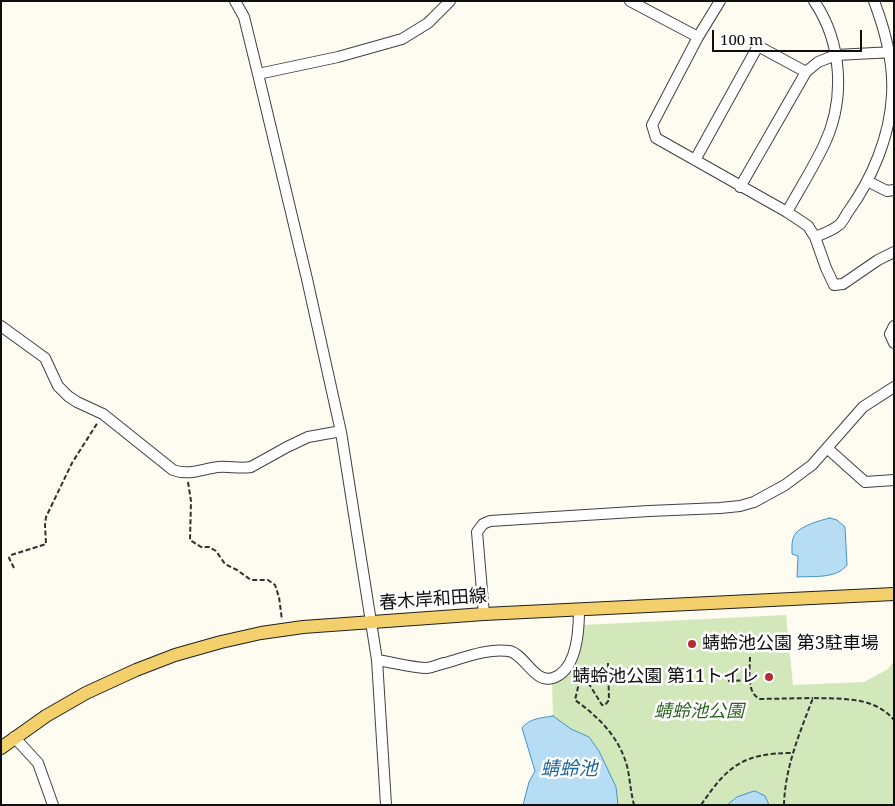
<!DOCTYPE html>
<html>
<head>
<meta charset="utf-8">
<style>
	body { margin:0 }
	#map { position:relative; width:895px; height:806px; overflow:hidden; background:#fefbf0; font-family:"Noto Serif",serif }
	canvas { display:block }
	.frame { position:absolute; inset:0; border:2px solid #0e0e0e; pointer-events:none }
	.scale { position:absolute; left:712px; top:30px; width:150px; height:22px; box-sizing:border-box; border:2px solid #0e0e0e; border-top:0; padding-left:6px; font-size:15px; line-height:18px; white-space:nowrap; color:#0e0e0e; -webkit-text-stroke:4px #fff; paint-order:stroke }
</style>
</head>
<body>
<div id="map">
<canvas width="895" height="806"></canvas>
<div class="frame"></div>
<div class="scale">100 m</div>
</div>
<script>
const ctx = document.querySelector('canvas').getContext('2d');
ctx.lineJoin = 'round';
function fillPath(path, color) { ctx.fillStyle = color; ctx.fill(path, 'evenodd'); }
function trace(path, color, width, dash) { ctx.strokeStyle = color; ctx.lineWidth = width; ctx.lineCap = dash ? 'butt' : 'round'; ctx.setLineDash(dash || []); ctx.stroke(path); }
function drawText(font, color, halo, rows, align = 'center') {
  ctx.font = font + ' "Noto Serif","Noto Sans JP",serif'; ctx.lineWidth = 5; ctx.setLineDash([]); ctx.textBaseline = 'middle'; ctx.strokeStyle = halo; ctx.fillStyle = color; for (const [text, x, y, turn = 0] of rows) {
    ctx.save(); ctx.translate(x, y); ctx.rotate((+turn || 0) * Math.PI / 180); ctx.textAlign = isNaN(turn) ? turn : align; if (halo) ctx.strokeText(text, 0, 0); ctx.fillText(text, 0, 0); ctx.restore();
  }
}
fillPath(new Path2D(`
	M786,615L793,685L864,682L888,669L894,661V805H769L765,796L737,797L727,805H618L616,787L599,751L589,737L571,729L553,716L552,684C573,667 582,653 583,625Z`), '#d2e8bb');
const water = new Path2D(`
	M830,518L837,520L845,527L847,565C837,579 813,576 797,577L798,556L792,554C792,547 791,539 796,533C801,526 821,520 830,518Z
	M553,716L571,729L589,737L599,751L616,787L618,805H523L529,782L535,771L522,728C530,718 541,718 553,716Z
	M755,791L765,796L769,805H727L737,797Z`);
fillPath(water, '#b7ddf4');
trace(water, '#4193c8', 1);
const minor = new Path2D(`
	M235,1L244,17L258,74L307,279L341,432L377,660L386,805
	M630,1L698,37
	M720,1L698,37L652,125L656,138L787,212L808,226L815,237L826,268L834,285L843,284L878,260L894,252
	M258,74L338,57L402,39L428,23L450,1
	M695,160L758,46L806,72
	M867,181L887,191L894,190
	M740,187L806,72L818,62L836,55L894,52
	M787,212C799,190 813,168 824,145C846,99 842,42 814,1
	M815,237C823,234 833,230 839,225C843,222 845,216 848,212C872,179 890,136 892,95C894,64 885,30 874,1
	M1,326L45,358L58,386L68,396L77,402L103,414L173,470C189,476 202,469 218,467C229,466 240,469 251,467L287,447L308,437L336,432
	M894,326L890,334L894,343
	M827,448L865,482L894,480
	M484,614L477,532L483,524L490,521L649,511L720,508L740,506L754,502L785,485L812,465L863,407L894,387
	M377,660C392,662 412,668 427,668C433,667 440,664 445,663C466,657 488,648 509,651C525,654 534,684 553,678C577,670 579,630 579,610
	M14,737L38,763L53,805`);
const major = new Path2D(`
	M1,748L46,716L86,693L136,670L175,655L221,642L261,633L303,627L484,614L894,594`);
trace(minor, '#414141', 12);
trace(major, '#1f1f1f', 14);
trace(new Path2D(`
	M188,482L191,501L190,540L201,547H209L216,551L225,564L237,570L251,580H268L275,585L279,597L282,620
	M14,568L9,558L11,555L46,544L45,525L46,517L72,463L98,422
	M750,657C750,670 746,693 760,699L813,698
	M608,663L609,700L605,705H602L586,679L583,678L579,683L575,700C600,718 621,739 628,770C630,782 631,793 634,805
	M728,681L750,680
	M701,805C728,765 744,753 793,753
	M784,805C785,767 800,732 813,698C841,699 874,696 894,720`), '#303030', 2, [5, 2.5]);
trace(minor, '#fff', 10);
trace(major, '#f3d06c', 12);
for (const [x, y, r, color] of [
	[692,644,5,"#b92c34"],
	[769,677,5,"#b92c34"]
]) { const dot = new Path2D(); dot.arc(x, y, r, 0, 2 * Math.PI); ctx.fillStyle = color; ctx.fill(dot); trace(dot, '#fff', 2); }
drawText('18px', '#0e0e0e', '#fff', [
	["春木岸和田線",433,600,-4]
]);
drawText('18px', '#0e0e0e', '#fff', [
	["蜻蛉池公園 第3駐車場",702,644],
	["蜻蛉池公園 第11トイレ",759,677,"right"]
], 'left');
drawText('italic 18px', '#2f6321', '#fff', [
	["蜻蛉池公園",699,712]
]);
drawText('italic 19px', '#1c659b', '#fff', [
	["蜻蛉池",569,770]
]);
</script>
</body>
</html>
